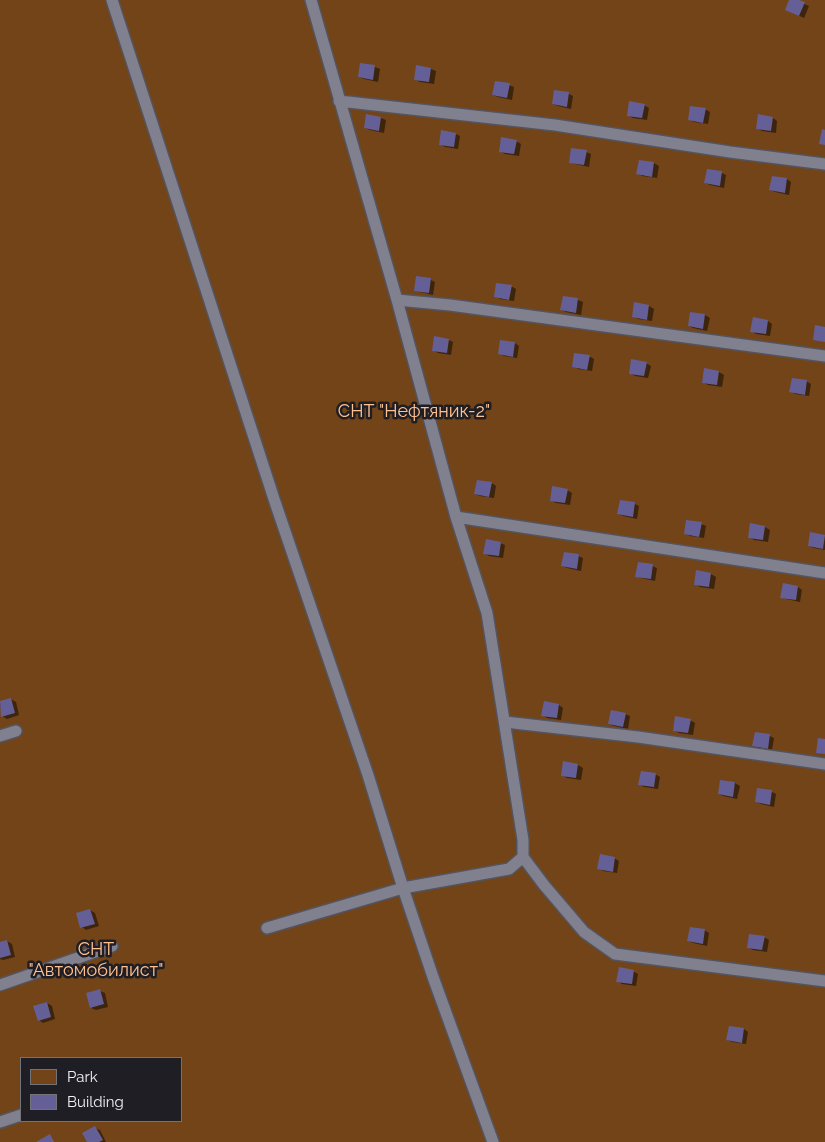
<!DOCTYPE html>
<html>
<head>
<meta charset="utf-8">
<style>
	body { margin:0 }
	#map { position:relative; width:825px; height:1142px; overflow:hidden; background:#373643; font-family:Raleway,sans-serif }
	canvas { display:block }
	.legend { position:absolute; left:20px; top:1057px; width:162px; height:65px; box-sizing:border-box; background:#1e1e24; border:1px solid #727279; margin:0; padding:6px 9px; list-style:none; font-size:15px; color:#efeff8 }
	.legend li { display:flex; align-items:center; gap:10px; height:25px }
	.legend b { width:25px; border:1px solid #727279 }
</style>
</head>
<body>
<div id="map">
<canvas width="825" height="1142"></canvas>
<ul class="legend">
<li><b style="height:14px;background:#734417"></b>Park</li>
<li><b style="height:14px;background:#655f97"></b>Building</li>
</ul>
</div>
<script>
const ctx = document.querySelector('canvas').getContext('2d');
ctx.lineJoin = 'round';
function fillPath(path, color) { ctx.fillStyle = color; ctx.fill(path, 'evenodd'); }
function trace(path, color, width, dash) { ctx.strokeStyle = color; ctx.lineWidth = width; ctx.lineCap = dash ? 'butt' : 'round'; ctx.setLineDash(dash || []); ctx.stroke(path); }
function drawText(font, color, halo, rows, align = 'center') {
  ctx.font = font + ' Raleway,sans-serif'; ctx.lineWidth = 5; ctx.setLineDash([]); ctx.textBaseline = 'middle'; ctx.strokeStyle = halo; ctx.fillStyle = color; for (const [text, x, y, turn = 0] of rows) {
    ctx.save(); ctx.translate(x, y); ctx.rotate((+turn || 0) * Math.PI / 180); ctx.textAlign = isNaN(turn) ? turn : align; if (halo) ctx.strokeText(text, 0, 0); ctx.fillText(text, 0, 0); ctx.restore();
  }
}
fillPath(new Path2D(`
	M0,0H825V1142H0ZM21,1058H181V1121H21Z`), '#734417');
fillPath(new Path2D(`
	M790,0H796L809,6L804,18L791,12Z
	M361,64L375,67L380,69L378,82L364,79L359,77Z
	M417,67L431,69L436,71L434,84L420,82L415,79Z
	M509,85L514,87L512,100L498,97L493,95Z
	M555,91L569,94L573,96L571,109L558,106L553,104Z
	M644,105L649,108L647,120L633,118L628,115Z
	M705,109L710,112L708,124L694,122L690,120Z
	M367,116L381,118L386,120L384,133L370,130L365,128Z
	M759,116L773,118L777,121L776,133L762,131L757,128Z
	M456,134L460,136L458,149L445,147L440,144Z
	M516,141L521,144L519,156L505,154L500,151Z
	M586,152L591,154L589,167L575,164L570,162Z
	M640,161L654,163L659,166L657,178L642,176L638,173Z
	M722,173L726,175L724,188L710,185L706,183Z
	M787,179L791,182L789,195L775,192L771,190Z
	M417,277L431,280L435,282L433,295L420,292L415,290Z
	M511,286L516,289L514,301L500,299L496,296Z
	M564,297L578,300L583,302L581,315L566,312L562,310Z
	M635,304L649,306L654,309L652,321L638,319L633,316Z
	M691,313L705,315L710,318L707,331L693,328L689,326Z
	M768,321L772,324L770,336L756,334L752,331Z
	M449,340L453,342L451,355L438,353L433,350Z
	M515,343L519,346L517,358L504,356L499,353Z
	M589,356L594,359L592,371L578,369L574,366Z
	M646,363L651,366L648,378L635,376L630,373Z
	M705,370L719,372L724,375L722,387L708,385L703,382Z
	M806,381L811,384L809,396L795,394L791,391Z
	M492,483L496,486L494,498L480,496L475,494Z
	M567,490L572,493L570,505L556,503L551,500Z
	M635,504L639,506L637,519L623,516L619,514Z
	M701,524L706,526L704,538L690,536L685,533Z
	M751,525L765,527L770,530L768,542L754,540L749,537Z
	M811,534L825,536V550L814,548L809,546Z
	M500,543L505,545L503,558L489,556L485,553Z
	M578,556L583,558L581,571L567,568L563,566Z
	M652,566L657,568L655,581L641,578L637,576Z
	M697,572L711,574L716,577L714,589L700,587L695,584Z
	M798,587L802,590L800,602L786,599L782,597Z
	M11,699L16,702L19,715L7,719L2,716L0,702Z
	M559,705L563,708L561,720L547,718L543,715Z
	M625,714L630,716L628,729L614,726L609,724Z
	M690,720L695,723L693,735L679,733L674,730Z
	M756,733L770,736L774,738L772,750L758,748L754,746Z
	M564,763L578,765L583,768L581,780L567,778L562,775Z
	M655,774L660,777L658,789L644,787L639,784Z
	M721,781L735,783L740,786L737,799L723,796L719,794Z
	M758,790L772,792L776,794L774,807L761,804L756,802Z
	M614,858L619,861L617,873L603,871L599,868Z
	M90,910L95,913L99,926L86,930L82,927Z
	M704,930L709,933L707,946L693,943L689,941Z
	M764,937L769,940L767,952L753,950L748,947Z
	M7,941L12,944L15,957L3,960L0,959V943Z
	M633,971L638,974L636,986L622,984L618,981Z
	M100,991L105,993L108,1007L96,1010L91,1008Z
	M47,1003L52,1006L55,1019L43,1023L39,1020Z
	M744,1029L748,1032L746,1044L732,1042L728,1040Z
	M95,1128L100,1130L106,1142H89Z`), '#0007');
fillPath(new Path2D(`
	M789,0H799L805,2L799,16L785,10Z
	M360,63L375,65L373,80L358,77Z
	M416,65L431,68L429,82L414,80Z
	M495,81L510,83L507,98L492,95Z
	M554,90L569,92L567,107L552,104Z
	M629,101L645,104L642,118L627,116Z
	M690,106L706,108L703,123L688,120Z
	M366,114L381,117L379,131L364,128Z
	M758,114L773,117L771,131L756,129Z
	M822,129L825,130V145L819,144Z
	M441,130L456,133L454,147L439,145Z
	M501,137L517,140L514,154L499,152Z
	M571,148L587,150L584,165L569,163Z
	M639,160L654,162L652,177L636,174Z
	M707,169L722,171L720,186L704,183Z
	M772,176L787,178L785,193L769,190Z
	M416,276L431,278L429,293L414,291Z
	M496,283L512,285L509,300L494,297Z
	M563,296L578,298L576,313L560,310Z
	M634,302L649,305L647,320L632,317Z
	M690,312L705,314L703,329L688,326Z
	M753,317L768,320L766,334L750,332Z
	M815,325L825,327V342L813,340Z
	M434,336L449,339L447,353L432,351Z
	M500,340L515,342L513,357L498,354Z
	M574,353L590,355L587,370L572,367Z
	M631,359L647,362L644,376L629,374Z
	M704,368L719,371L717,385L702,383Z
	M792,378L807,380L805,395L789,392Z
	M477,480L492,482L489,497L474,494Z
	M552,486L568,489L565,503L550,501Z
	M620,500L635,502L633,517L617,514Z
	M686,520L702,522L699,537L684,534Z
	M750,523L765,526L763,540L748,538Z
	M810,532L825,535L823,549L808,546Z
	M486,539L501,542L499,556L483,554Z
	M564,552L579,554L577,569L561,566Z
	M638,562L653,564L651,579L635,577Z
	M696,570L711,573L709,587L694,585Z
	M783,583L798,586L796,600L780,598Z
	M11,698L15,713L1,717L0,701Z
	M544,701L559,704L557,718L541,716Z
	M611,710L626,713L623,727L608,724Z
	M675,716L691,719L688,733L673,731Z
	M755,732L770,734L768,749L752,746Z
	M818,738L825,739V754L816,753Z
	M563,761L578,764L576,778L561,776Z
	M641,771L656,773L654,787L638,785Z
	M720,780L735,782L733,797L718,794Z
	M757,788L772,790L770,805L755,802Z
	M600,854L615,857L613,872L597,869Z
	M90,909L95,924L80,928L76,913Z
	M690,927L705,929L703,944L687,941Z
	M749,934L765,936L762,950L747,948Z
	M7,940L11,955L0,958V942Z
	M619,967L634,970L632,984L616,982Z
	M100,989L104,1004L90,1008L86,993Z
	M47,1002L51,1017L38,1021L33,1006Z
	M729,1026L744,1028L742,1043L726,1040Z
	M95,1126L103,1140L99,1142H87L82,1133Z
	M50,1134L54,1142H36Z`), '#655f97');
const lane = new Path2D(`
	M112,0L275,502L368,775L403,888L433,977L493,1142
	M311,0L397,300L456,517L487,613L523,840V857L544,885L584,932L615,954L825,981
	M339,101L555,125L730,152L825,164
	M397,300L450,305L825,356
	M456,517L825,573
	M505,722L638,737L825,764
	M0,736L16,731
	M267,928L403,888L509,869L523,857
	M0,985L112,946
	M0,1122L21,1115`);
trace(lane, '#54545f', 14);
trace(lane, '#80808f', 11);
drawText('18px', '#ffc190', '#1e1e24', [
	["СНТ \"Нефтяник-2\"",414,412],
	["СНТ",96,950],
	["\"Автомобилист\"",96,971]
]);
</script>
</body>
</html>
